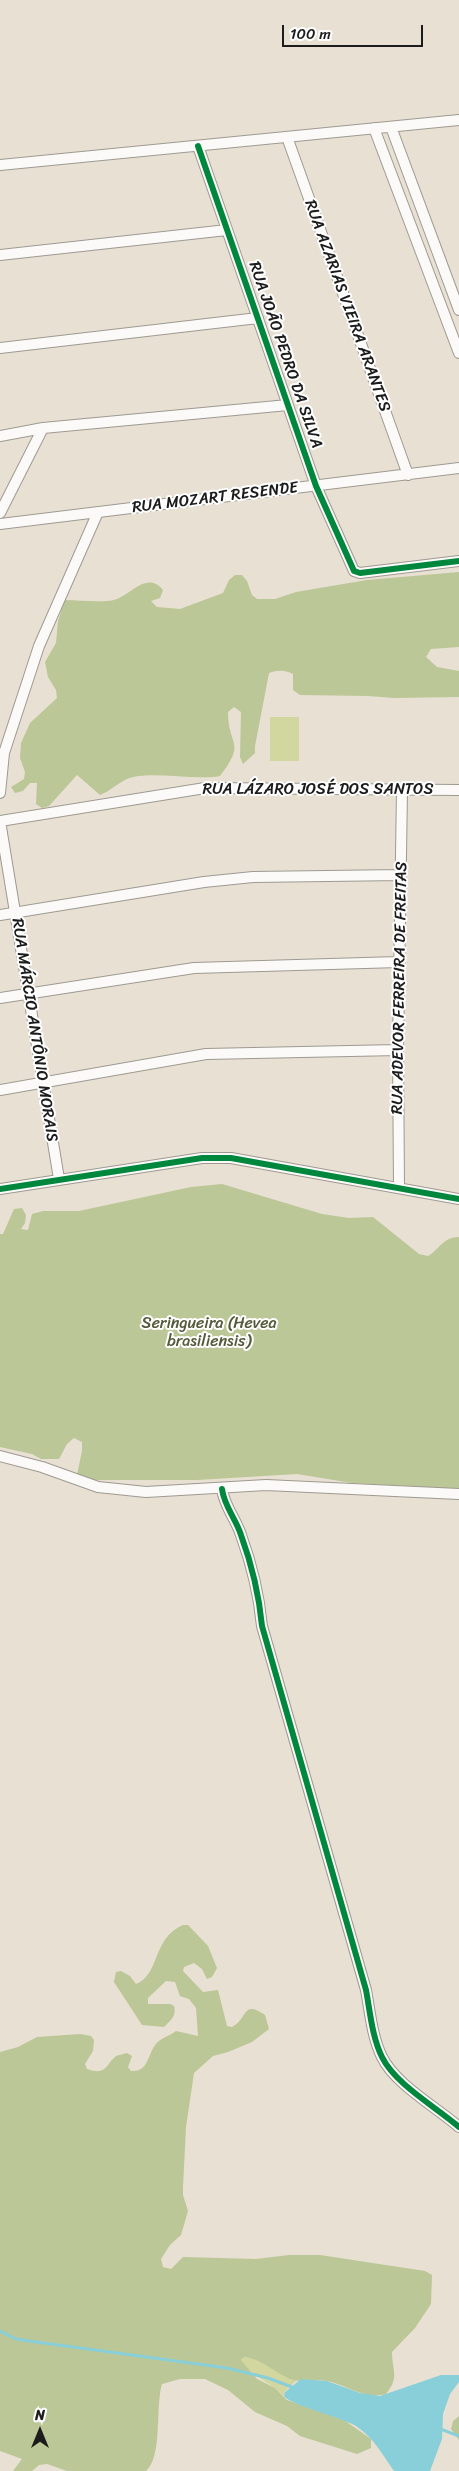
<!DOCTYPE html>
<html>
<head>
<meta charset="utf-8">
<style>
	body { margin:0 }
	#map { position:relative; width:459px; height:2471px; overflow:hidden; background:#e8e0d2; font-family:Sriracha,sans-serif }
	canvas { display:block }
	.north { position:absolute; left:15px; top:2406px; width:50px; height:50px; -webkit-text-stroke:4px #fff; paint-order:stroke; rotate:0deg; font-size:14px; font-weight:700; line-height:20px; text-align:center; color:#1c1c1c }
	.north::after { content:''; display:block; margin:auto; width:18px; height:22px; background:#1c1c1c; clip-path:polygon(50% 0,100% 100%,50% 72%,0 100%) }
	.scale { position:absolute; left:282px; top:25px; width:141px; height:22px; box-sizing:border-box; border:2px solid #1c1c1c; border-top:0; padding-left:6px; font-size:15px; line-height:18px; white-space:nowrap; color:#1c1c1c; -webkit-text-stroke:4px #fff; paint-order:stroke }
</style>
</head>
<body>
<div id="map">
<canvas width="459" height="2471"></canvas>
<div class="north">N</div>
<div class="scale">100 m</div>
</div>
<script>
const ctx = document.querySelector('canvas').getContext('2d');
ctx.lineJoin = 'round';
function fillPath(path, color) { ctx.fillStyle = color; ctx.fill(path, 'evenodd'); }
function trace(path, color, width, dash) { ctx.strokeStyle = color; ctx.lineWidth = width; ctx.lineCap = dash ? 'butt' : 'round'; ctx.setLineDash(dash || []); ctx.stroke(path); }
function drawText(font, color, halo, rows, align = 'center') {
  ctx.font = font + ' Sriracha,sans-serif'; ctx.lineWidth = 4; ctx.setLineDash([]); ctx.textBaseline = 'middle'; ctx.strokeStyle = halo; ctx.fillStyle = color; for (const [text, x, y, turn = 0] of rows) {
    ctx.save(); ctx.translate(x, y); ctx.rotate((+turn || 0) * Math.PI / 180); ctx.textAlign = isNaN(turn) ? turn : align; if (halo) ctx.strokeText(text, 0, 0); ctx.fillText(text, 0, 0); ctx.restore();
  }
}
fillPath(new Path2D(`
	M270,717H299V761H270Z
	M244,2357L254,2359L296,2381L285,2391L284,2396C271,2382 252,2378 241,2360Z`), '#d1d79e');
fillPath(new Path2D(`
	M459,572V647L431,649L426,657L437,667L459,671V697L394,698L368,696L300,695L293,690V674C285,670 278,670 269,673L255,746V753L243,764L240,757L241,712L234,707L228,712C228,747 247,741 220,776C194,781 148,770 127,779C118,783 110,791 100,795L77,775L49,806L42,808L36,804L37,783H30L23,791L15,793L11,787L24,779L25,772L20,758L21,743L30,723L57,698L56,690L48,677L45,662L56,643L58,621L65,600C80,600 99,603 114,600C130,596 147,570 163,590L160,598L151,601L157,607L180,609L223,593L229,580L235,575H242L247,581L252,595L257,599H275L296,592L367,580Z
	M222,1184L322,1214L349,1218L373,1217L419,1254L428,1256C440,1249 443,1237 459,1237V1489L352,1483L297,1474L197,1480H93L77,1475L82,1451V1442L74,1438L67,1444L59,1459H41L32,1454L0,1447V1234H3L14,1209L22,1208L26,1215L25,1223L21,1229L28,1230L32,1214L43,1211H79L191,1187Z
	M183,1925H188L208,1946L217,1968L212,1977L207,1979L202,1969L194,1963L184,1967L183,1971L203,1992L218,1990L227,2026L232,2027C248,2019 242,1999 265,2015L269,2029L252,2042L228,2052L213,2056L194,2073L186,2127L183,2187V2195L188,2211L181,2235L170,2245L161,2259L163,2267L171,2269L183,2257L256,2259L289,2255H320L425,2271L432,2275L431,2304L415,2328L392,2352C392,2371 400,2377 386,2394C363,2400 348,2385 327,2381C318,2379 297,2382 293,2380C276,2374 262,2359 244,2357L241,2360L257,2379L275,2388L287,2400L344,2420L371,2439V2448L357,2454L300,2436L287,2426L255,2412L228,2390L205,2379H180L162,2384C155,2407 163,2456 146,2471H67L47,2464L39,2465L32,2471H13L22,2459L0,2451V2052L18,2047L37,2037L80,2034L91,2036L94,2040L93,2051L85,2064L87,2069C107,2076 105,2065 116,2056L127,2053L132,2056L128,2067L131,2071C151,2072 146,2052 159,2041C164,2037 171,2035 176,2031L198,2036L196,2008L189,1999L180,1996L175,1982L166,1981L148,1998V2004H170L174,2006C177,2016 170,2021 164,2027L142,2025L114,1982L116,1972L121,1971L130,1976L136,1984C160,1975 152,1938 183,1925Z
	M459,2416V2440L451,2429L453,2421Z`), '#bbc796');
fillPath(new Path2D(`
	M441,2375H459V2382L450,2394L443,2414L442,2439L430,2471H394C382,2454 374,2438 356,2426C341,2417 290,2405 284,2396L285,2392L301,2379L327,2381L360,2393L380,2396Z`), '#89cfd9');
trace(new Path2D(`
	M0,2331L16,2339L29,2341L227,2368L268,2378L292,2387
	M438,2428L459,2436`), '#89cfd9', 3);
const minor = new Path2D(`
	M391,127L459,310
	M374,128L459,353
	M287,137L408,475
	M198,146L316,486L354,571L360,573L459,561
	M0,165L459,120
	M0,255L227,230
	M0,348L258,318
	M0,436L43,428L288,405
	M0,513L43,428
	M0,524L459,468
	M0,793L4,753L39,646L98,512
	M0,821L205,788L459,790
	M0,821L59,1179
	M0,915L204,882L253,877L401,875
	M0,998L194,968L399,962
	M0,1090L206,1054L398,1050
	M399,1187L398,1050L402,790
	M0,1189L202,1158H231L459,1199
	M0,1456L42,1467L98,1487L146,1492L266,1485L459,1494
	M222,1489C224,1506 236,1519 241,1535C252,1565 259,1595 262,1626L366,1990C370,2011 372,2037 382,2057C395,2084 436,2107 459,2127`);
trace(minor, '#9e9a92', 12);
trace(minor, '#fcfaf8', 10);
trace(new Path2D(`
	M198,146L316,486L354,571L360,573L459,561
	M0,1189L202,1158H231L459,1199
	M222,1489C224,1506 236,1519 241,1535C252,1565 259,1595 262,1626L366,1990C370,2011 372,2037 382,2057C395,2084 436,2107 459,2127`), '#00873e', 6);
drawText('16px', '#1c1c1c', '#fff', [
	["RUA AZARIAS VIEIRA ARANTES",347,306,70],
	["RUA JOÃO PEDRO DA SILVA",285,355,71],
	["RUA MOZART RESENDE",215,498,-7],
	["RUA LÁZARO JOSÉ DOS SANTOS",318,790],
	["RUA ADEVOR FERREIRA DE FREITAS",400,988,-89],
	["RUA MÁRCIO ANTÔNIO MORAIS",34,1030,81]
]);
drawText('16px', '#555b3a', '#fff', [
	["Seringueira (Hevea",209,1324],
	["brasiliensis)",209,1342]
]);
</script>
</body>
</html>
